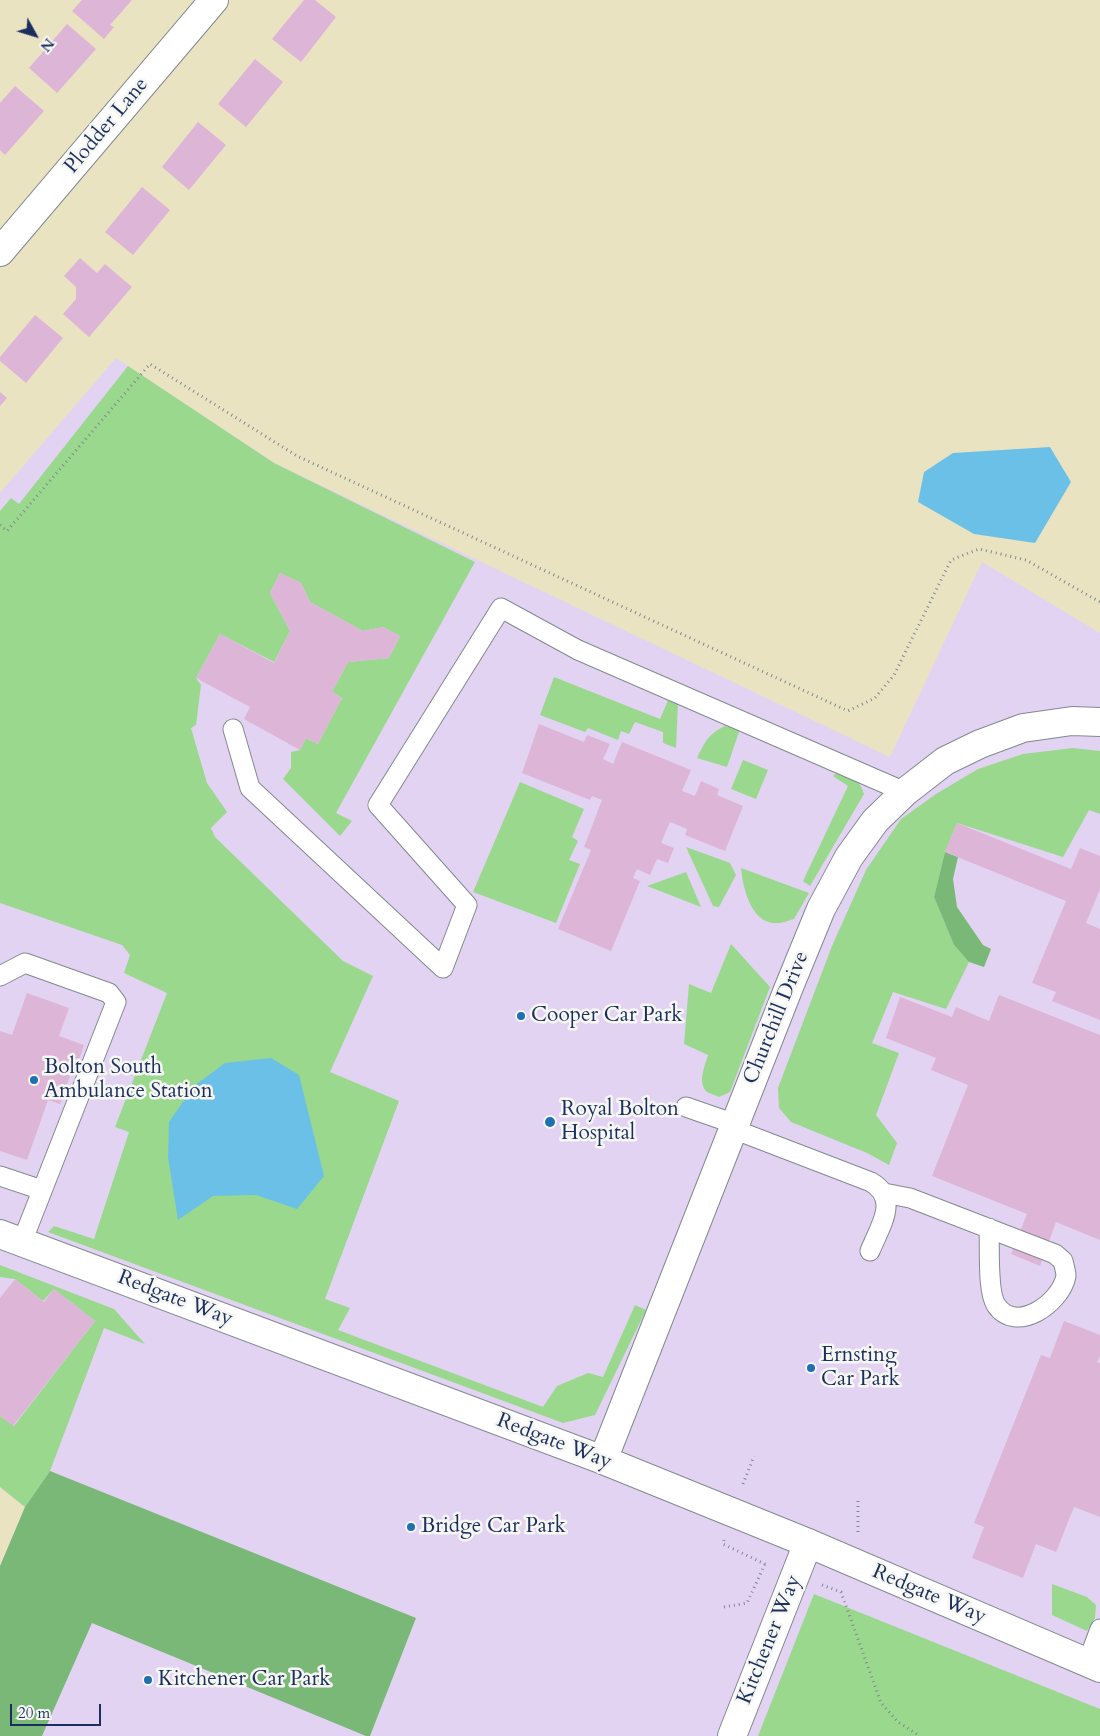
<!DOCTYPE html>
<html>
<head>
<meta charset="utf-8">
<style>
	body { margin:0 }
	#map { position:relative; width:1100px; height:1736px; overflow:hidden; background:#e9e3c2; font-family:Cardo,serif }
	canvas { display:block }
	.north { position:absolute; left:10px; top:10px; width:50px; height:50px; -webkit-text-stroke:4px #f6f6f2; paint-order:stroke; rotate:129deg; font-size:14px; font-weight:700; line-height:20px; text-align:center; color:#1b2f5e }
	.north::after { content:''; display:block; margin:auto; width:18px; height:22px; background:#1b2f5e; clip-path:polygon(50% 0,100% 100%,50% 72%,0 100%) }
	.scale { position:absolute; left:10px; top:1704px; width:91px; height:22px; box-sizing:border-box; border:2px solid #1b2f5e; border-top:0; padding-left:6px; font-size:15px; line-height:18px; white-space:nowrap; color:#1b2f5e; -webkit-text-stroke:4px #f6f6f2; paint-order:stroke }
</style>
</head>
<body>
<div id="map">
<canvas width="1100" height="1736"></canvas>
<div class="north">N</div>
<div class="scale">20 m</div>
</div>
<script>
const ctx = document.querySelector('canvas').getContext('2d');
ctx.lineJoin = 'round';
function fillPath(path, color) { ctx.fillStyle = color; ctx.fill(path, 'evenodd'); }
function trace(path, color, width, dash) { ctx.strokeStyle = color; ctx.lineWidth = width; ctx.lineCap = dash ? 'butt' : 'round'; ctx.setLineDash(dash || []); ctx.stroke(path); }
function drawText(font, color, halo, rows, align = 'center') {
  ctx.font = font + ' Cardo,serif'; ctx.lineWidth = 5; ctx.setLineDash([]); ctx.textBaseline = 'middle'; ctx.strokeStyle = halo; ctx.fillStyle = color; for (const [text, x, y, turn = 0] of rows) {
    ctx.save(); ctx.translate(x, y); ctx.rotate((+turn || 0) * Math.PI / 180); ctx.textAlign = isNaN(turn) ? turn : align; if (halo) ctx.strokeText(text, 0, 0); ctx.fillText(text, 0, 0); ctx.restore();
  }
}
fillPath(new Path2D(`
	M116,358L276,464L890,757L982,562L1100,633V1736H0V1566L25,1507L0,1487V493Z`), '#e3d3f3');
fillPath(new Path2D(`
	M128,366L274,463L475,562L336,813L352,821L340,836L283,779L291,768V752L300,750L306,738L318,744L342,698L332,692L348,662L389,658L400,636L383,627L363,631L310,602L301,583L280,573L270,593L290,631L274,662L220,634L196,678L201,685L196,725L191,728L207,783L227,812L211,828L215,837L343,961L373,976L330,1072L399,1101L325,1299L350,1308L338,1330L543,1407L557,1386L588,1373L603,1377L635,1305L646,1310L595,1415L563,1423L48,1232L54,1226L94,1239L129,1132L115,1127L167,993L124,973L130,955L122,945L0,903V511L11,498L19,504Z
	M554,677L660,719L669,698L678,702L676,748L663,743V732L635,722L629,734L621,731L618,740L588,728L585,732L540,715Z
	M725,726L740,729L727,767L697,758C705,742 708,734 725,726Z
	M1073,748L1100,751V814L1089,810L1063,857L957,823L945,852L934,897L954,945L969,962L946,1009L893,992L872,1043L899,1053L876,1115L897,1143L889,1165L867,1153L791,1122L779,1108L778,1088L832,946L866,870L901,819L936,794L978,769L1023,754Z
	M743,760L768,770L756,799L731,789Z
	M839,771C853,775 860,781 864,794L810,886L803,881L848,786L833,776Z
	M520,782L584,809L572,837L578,841L569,860L580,864L556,923L473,892Z
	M686,847L730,863L736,875L719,907L713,906Z
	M741,868L809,893L794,919C789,920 783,923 779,923C751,926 743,888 741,868Z
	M686,872L701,907L647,886Z
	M731,944L770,987L730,1092L719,1097C716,1095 710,1094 707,1092C697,1083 705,1065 708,1055L684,1044L689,984L711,993Z
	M0,1265L114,1309L145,1344L104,1328L50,1471L25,1507L0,1487V1416L14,1426L95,1321L54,1289L43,1301L15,1279L0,1277Z
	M1052,1584L1087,1597L1096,1605L1095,1618L1087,1631L1052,1615Z
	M814,1594L1100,1709V1736H758Z`), '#99d88d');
fillPath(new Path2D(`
	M945,852L958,857L953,879L957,907L983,945L991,949L984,967L969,962L954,945L934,897Z
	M50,1471L416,1618L370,1736H366L92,1623L42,1736H0V1566L25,1507Z`), '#7ab878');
fillPath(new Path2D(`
	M1050,447L1071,482L1035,543L974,534L918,502L924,472L953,453Z
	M271,1058L299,1075L324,1176L297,1209L256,1195L213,1196L178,1220L168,1157L169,1122L194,1086L225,1063Z`), '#6bc0e7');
fillPath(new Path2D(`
	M82,0H132L110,25L114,27L104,39L72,11Z
	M304,0H315L336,17L301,62L272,39Z
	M67,24L96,49L57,93L29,68Z
	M255,59L283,82L246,127L218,104Z
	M15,86L44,111L5,155L0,150V103Z
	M198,122L226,145L189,190L162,167Z
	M142,187L170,210L133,255L105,232Z
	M80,258L97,273L105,264L132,287L89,337L63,314L76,299V287L64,276Z
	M35,315L63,338L26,383L0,361V357Z
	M0,392L7,398L0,406Z
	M280,573L301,583L310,602L363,631L383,627L400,636L389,658L348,662L332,692L342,698L318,744L306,738L300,750L244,719L250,707L196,678L220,634L274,663L290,631L270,593Z
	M539,724L584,742L587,735L610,744L603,759L613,764L622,742L691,770L682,791L695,796L701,781L719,789L717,795L743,806L725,851L685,835L687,829L670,822L661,843L674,848L668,863L657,859L650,875L637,869L633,878L640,881L611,951L558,929L591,850L584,847L602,800L592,796L590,800L522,773Z
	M957,823L1071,869L1080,848L1100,856V889L1086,923L1100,929V1020L1052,1001L1056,992L1032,983L1066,901L945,852Z
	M27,993L69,1008L59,1036L84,1045L79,1060L76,1059L60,1104L48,1100L27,1160L0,1151V1031L12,1035Z
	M999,995L1100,1035V1240L1056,1222L1040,1266L1011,1254L1027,1214L932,1176L968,1085L931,1070L936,1058L886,1038L900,997L952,1017L956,1007L989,1021Z
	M15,1279L44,1302L54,1289L95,1321L13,1426L0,1416V1298Z
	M1064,1321L1100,1335V1356L1097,1362L1100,1363V1517L1074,1507L1056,1552L1036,1544L1023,1578L972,1558L984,1527L974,1523L1041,1355L1050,1358Z`), '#ddb5d7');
const service = new Path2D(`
	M233,729L250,788L443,968L467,905L378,805L501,608L578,650L905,792
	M0,976L25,963L109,993L116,1002L22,1242
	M686,1107L735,1124
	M733,1129L871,1182C900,1199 880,1226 870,1251
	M0,1176L42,1190
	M884,1193L910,1198L1055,1254L1063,1261C1064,1265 1066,1272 1066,1276C1061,1303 1016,1335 996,1305C987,1291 990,1247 989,1228
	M1087,1664L1100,1629`);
const minor = new Path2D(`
	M603,1460L789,987L821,909L849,857L875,821L905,792L945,761L980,744L1023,728L1072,721L1100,722
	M732,1736L808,1543`);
const tertiary = new Path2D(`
	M0,1234L603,1460L808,1543L1100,1668`);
const secondary = new Path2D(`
	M0,252L214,0`);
trace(service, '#828990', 21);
trace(minor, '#828990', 30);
trace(tertiary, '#828990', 30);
trace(secondary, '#828990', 30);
trace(new Path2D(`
	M0,525L7,531L150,364L297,456L848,711L875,698L894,675L951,560L979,549L1026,560L1100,602
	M743,1484L754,1456
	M858,1532V1497
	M724,1540L723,1544L767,1565
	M822,1585L841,1592L881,1703L898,1722L920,1736
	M724,1607L747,1603L765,1564`), '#828990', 3, [1, 4]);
trace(service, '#fff', 19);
trace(minor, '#fff', 28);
trace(tertiary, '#fff', 28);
trace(secondary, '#fff', 28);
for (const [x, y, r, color] of [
	[521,1016,5,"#1f6fb2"],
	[34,1080,5,"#1f6fb2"],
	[550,1122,6,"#1f6fb2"],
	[811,1368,5,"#1f6fb2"],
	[411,1527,5,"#1f6fb2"],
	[148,1680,5,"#1f6fb2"]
]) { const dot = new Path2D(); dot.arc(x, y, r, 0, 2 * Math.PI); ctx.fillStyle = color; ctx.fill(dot); trace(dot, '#f6f6f2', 2); }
drawText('21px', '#1b2f5e', '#f6f6f2', [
	["Plodder Lane",107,126,-50],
	["Churchill Drive",777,1018,-68],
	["Redgate Way",175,1299,21],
	["Redgate Way",554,1442,21],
	["Redgate Way",929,1595,23],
	["Kitchener Way",770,1640,-68]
]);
drawText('21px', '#1b2f5e', '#f6f6f2', [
	["Cooper Car Park",531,1016],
	["Bolton South",44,1068],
	["Ambulance Station",44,1092],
	["Royal Bolton",561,1110],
	["Hospital",561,1134],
	["Ernsting",821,1356],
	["Car Park",821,1380],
	["Bridge Car Park",421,1527],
	["Kitchener Car Park",158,1680]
], 'left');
</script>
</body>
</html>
